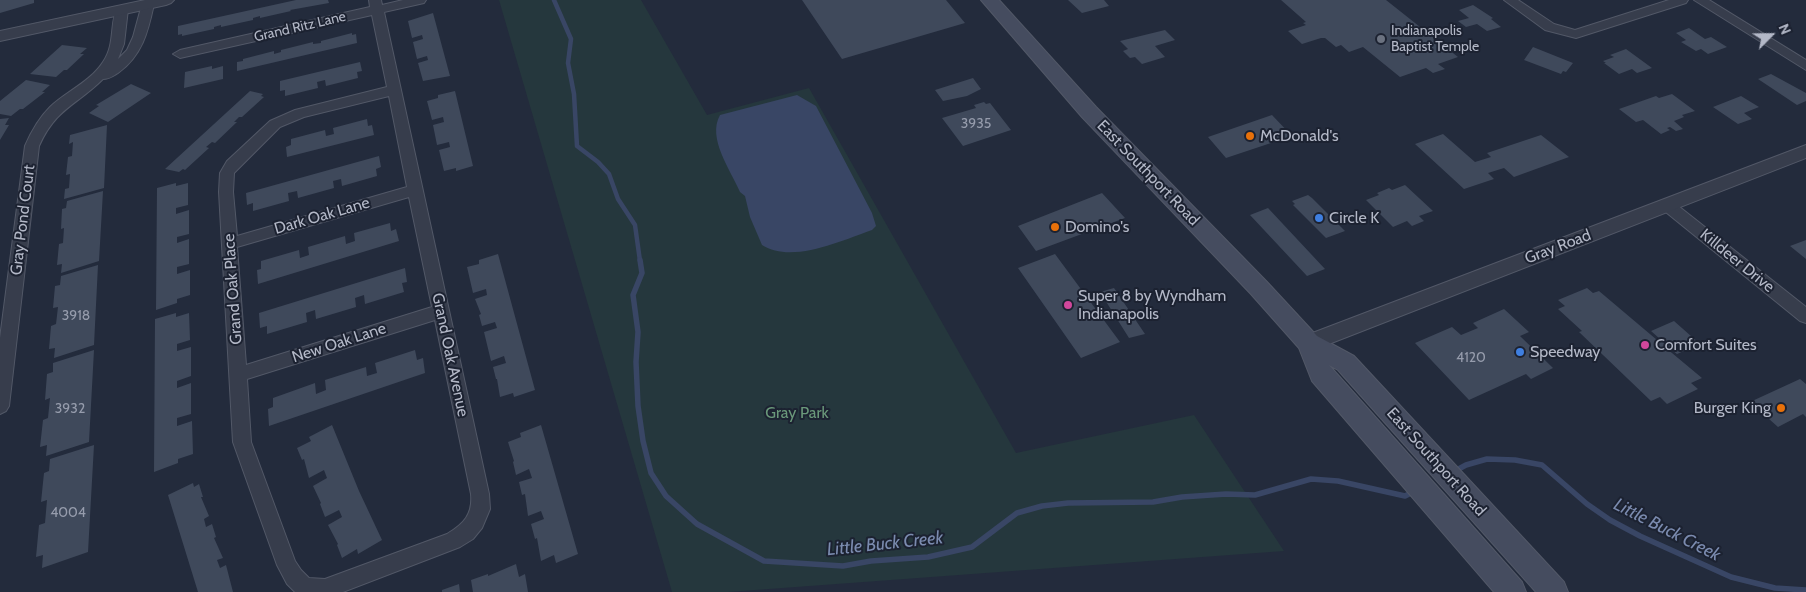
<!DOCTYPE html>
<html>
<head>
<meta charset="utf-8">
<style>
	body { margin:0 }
	#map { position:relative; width:1806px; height:592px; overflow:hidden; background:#232b3c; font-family:Cabin,sans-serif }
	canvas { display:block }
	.north { position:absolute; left:1746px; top:10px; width:50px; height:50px; -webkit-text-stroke:4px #1c2231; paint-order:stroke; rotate:67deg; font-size:14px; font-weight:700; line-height:20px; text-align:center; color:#b3b8c7 }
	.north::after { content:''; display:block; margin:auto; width:18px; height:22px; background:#b3b8c7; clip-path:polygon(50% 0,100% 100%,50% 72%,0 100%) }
</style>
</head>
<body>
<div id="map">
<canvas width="1806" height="592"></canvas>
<div class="north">N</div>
</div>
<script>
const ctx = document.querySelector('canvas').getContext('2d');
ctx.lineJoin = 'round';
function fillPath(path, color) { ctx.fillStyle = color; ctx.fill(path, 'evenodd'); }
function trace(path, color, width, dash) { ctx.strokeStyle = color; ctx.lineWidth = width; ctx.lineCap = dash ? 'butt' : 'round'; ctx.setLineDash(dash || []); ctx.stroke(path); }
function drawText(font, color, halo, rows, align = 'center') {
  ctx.font = font + ' Cabin,sans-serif'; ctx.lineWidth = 4; ctx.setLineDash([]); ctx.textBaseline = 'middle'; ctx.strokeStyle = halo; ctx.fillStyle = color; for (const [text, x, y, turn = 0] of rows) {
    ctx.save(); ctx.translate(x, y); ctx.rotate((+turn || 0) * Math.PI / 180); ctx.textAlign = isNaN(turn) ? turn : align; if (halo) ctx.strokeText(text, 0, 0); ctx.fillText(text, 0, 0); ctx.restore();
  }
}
fillPath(new Path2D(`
	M499,0H641L707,115L809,88L1016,453L1194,415L1284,551L728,592H672Z`), '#25373d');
fillPath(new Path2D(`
	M797,95L816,106L872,213L876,226L872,230C841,241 791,264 762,245L750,217L745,196L740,192C730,169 707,138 720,115Z`), '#394665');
trace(new Path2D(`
	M554,0L571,39L568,63L574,94L577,146L598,162L609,174L618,199L635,225L640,261`), '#394665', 4.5);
trace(new Path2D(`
	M640,260L642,273L633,295L638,332L636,362L638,406L643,441L651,473L666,496L697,524L764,561L843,566L871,561L928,557L972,547L1017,513L1042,506L1068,503L1153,502L1182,497L1226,494L1255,495L1311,479L1338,481L1405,496L1415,491
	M1453,472L1466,465L1487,459L1515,460L1542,465L1587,504L1610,520L1640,536L1731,577L1775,588L1806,590`), '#394665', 5.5);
fillPath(new Path2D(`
	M0,0H34V3L0,13Z
	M296,0H328L329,3L290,10L291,11L260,18V16L253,18V20L221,27V25L214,27V29L182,36V34L178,35V26Z
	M802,0H946L965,23L842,59Z
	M1068,0H1104L1109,6L1082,13Z
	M1281,0H1386L1458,57L1438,64L1445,69L1433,73L1426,68L1400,77L1363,47L1349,52L1341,45L1336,47L1325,38H1321L1302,44L1288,31L1306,25L1303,23L1306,22Z
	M1473,5L1493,18L1491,19L1501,27L1487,31L1477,24L1466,27L1458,21L1469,18L1459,10Z
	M433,13L450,76L423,81L418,63L428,60L427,56L417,59L413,42L423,39L422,35L412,38L408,21Z
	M1689,28L1705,39L1711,37L1727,47L1708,54L1701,49L1696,51L1681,42L1686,40L1676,33Z
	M1165,30L1175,40L1155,46L1165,57L1142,64L1135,57L1130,58L1123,51L1128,49L1120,41Z
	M352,33V35L356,34L357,43L237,71V62L243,61V59L274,51V54L281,52V50L313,42V44L321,43V41Z
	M62,45L87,48L80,54H84L67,70H64L56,77L30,74Z
	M1533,47L1573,63L1566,72L1563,71L1561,74L1524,60Z
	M1626,49L1652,68L1637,73L1632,69L1619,74L1604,63H1606L1603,61L1614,57L1610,55Z
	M360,62L362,71L357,72L358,78L326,86L325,80L317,82L318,88L285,96V90L280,91V81Z
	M212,66V69L223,66V79L184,88L185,72Z
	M1771,74L1806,93V101L1797,105L1758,79Z
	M973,78L981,89L967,96L943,101L935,90Z
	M26,80L50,85L42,92H45L23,109H20L11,116L0,114V101Z
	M131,84L151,93L108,122L89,113L99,106L96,105Z
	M250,91L263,94L261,96L264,97L242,117H239L234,122H237L215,143L212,142L206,147L209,148L185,170L183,169L179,172L165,169Z
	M455,91L473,166L456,171V168L444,171L439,150L450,147L449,142L437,145L433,125L444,122L443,117L432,120L427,101L438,98V95Z
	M1672,94L1695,111L1682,115L1684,117L1674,121L1683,129L1676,131L1670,127L1667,128L1670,130L1661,134L1643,120L1636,122L1619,109L1656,96L1659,98Z
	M1741,96L1759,107L1744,113L1752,119L1738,124L1713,107Z
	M984,102L986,104L990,103L1011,130L963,146L942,118L976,108L974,105Z
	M1272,115L1292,136L1226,158L1208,137Z
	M9,118L5,125H9L0,140V119Z
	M367,119L368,126L372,125L374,135L287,157L286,147L291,145V139L325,130L326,136L334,134L333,128Z
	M107,125L104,188L64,199L65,189L69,188L70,174L66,175L68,157L72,156L73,142L69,144L70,135Z
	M1443,134L1475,162L1491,157L1487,153L1541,135L1569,157L1514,177L1504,168L1488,173L1494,179L1464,189L1415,144Z
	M379,156L381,167L376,169L377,176L342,186L341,179L333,181L334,188L298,198L297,191L288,193L289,201L253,211V203L247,205L246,193Z
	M176,183V186L188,183V205L176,208V214L189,210V234L177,237V243L189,239V264L177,267V274L190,270V295L177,299V303L156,310L157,188Z
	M1405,185L1433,211L1419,216L1424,221L1412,226L1407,221L1393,227L1366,200L1379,195L1377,193L1389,188L1392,190Z
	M103,191L99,261L61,273L62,264L57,265L59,244L63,243L64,228L61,229L62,209L66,208L67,201Z
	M1102,193L1125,218L1036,251L1018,226Z
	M1308,195L1312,198L1345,231L1326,238L1293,205L1295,204L1292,201Z
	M1268,208L1325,269L1307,276L1250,215Z
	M390,223L391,231L396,229L399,241L258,284L257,270L261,269V261L299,250L300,258L309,255L308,247L345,236L346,244L355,241L354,233Z
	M1806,240V259L1790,246Z
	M498,254L535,390L514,397L513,393L500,397L497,379H496L493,367L506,363L504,356L491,361L484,332L497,328L495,322L482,326L479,315L481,314L475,299L487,295L486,289L473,293L467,267L479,264V260Z
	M1055,254L1120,342L1081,358L1018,268Z
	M98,265L94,345L54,358L55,348L49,349L51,326L56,324L58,307L53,308L55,286L60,285L61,276Z
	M405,268L407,282L402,283L404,292L365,304L364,295L355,298L356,307L316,319L315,310L306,313L307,322L267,334V326L260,328L259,313Z
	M1114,288L1145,334L1129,338L1100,292Z
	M1587,288L1593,293L1599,291L1657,340L1660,339L1651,331L1674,321L1700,344L1677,354L1668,347L1666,348L1702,378L1691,383L1698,389L1667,404L1660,397L1651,401L1579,332L1582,331L1558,309L1565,306L1558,300Z
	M1504,309L1529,332L1520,336L1553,368L1531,379L1526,374L1469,400L1415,343L1452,327L1461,335L1478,328L1473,323Z
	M176,313V317L189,313L190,340L177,344V351L191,347V376L177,381V388L191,383V414L177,418V426L192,421L193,454L178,459V463L154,472L155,319Z
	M94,350L89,442L46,456L47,445L40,447L43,420L48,418L50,398L45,400L47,374L53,372V363Z
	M415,350L417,360L423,358L425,373L269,426L268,409L273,407V398L315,383L316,394L326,390L325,380L366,367L367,376L377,373L375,363Z
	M1800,379L1806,384V417L1803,414L1778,427L1750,402Z
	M332,425L359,491L382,540L358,554L357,549L342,558L337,545L338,544L328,525L342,517L339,510L325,517L320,504L321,503L313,486L327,478L324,470L309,478L304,459L302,460L297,448L311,441L309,437Z
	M541,425L578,554L556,563L554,555L541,561L537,538L535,539L531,524L544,519L541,511L528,516L525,494L522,495L519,482L532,478L529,469L516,475L513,462L514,461L508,442L521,437L520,433Z
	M94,445L88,552L42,568L43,555L36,557L39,525L45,523L47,500L41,502L44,473L49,471L50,459Z
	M193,483L194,487L199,484L203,497H201L209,516L204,519L206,527L212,524L216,537L214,538L223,558L217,560L220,568L226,565L233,592H198L168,495Z
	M516,564L519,577L525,574L528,592H473L471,580L488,574V576Z
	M459,584L460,592H442V590Z`), '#3f495b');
const minor = new Path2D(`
	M148,0L154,4C148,32 142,56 118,73C113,76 109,79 103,79C77,105 56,108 39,146L9,406L6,411L0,414V338L25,146C31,132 39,118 50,107C67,91 90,82 103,62C116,44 109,21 118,6H126L128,9L124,44L118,59L127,50L133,37L142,4Z
	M369,0H381L382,5L403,0H426L424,3L384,12L489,494L490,509L482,528L473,539L460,547L343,592H295L287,584L277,565L233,442L219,192L220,173L227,161L270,121L295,110L387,87L372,15L180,58L173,54L180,50L370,7ZM389,96L407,187L237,236L233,192L234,173L280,127L304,117ZM409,197L432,307L246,365L237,247ZM435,320L471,494C473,514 464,524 447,534L325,579L309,578L301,570L295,561L251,442L247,379Z
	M1504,0H1518L1554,24L1575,30L1669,0H1688L1686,3L1576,38L1545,30Z
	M1694,0H1709L1806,60V70Z
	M1667,199L1672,201L1806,307V323L1800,321L1662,209L1659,205L1662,201Z`);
const tertiary = new Path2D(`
	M145,0H174L171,3L166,5L0,41V31Z
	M1806,145V158L1316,349L1309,351L1302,349L1299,343L1302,337Z`);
const secondary = new Path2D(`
	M981,0H999L1096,107L1267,282L1317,336L1354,356L1564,582L1568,592H1536L1338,370L1329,365L1522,582L1526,592H1494L1312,381L1299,348L1251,294L1082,117Z`);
trace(minor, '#525867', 2);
trace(tertiary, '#525867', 2);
trace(secondary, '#525867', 2);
fillPath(minor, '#373d4c');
fillPath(tertiary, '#373d4c');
fillPath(secondary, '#454c5f');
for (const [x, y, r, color] of [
	[1381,39,5,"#6b7280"],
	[1250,136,5,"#e8710a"],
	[1319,218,5,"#3f7fe0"],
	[1055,227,5,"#e8710a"],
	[1068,305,5,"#d1479c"],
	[1645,345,5,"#d1479c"],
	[1520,352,5,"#3f7fe0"],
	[1781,408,5,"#e8710a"]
]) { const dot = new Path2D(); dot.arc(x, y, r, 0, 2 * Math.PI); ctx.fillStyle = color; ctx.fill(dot); trace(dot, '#1c2231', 2); }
drawText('14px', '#b3b8c7', '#1c2231', [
	["Grand Ritz Lane",300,27,-13]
]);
drawText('14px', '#b3b8c7', '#1c2231', [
	["Indianapolis",1391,31],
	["Baptist Temple",1391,47]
], 'left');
drawText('14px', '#969cac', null, [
	["3935",976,124],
	["3918",76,316],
	["4120",1471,358],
	["3932",70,409],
	["4004",68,513]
]);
drawText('16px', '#b3b8c7', '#1c2231', [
	["McDonald's",1260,136],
	["Circle K",1329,218],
	["Domino's",1065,227],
	["Super 8 by Wyndham",1078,296],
	["Indianapolis",1078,314],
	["Comfort Suites",1655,345],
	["Speedway",1530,352],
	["Burger King",1771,408,"right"]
], 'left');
drawText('16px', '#b3b8c7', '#1c2231', [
	["East Southport Road",1148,173,46],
	["Dark Oak Lane",322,216,-16],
	["Gray Pond Court",23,220,-83],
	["Gray Road",1558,247,-21],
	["Killdeer Drive",1737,261,39],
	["Grand Oak Place",233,289,-94],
	["New Oak Lane",339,343,-18],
	["Grand Oak Avenue",450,355,78],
	["East Southport Road",1436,462,48]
]);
drawText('16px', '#6a987a', '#1c2231', [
	["Gray Park",797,413]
]);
drawText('italic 18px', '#7b8baf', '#1c2231', [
	["Little Buck Creek",1667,530,27],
	["Little Buck Creek",885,544,-6]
]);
</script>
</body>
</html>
